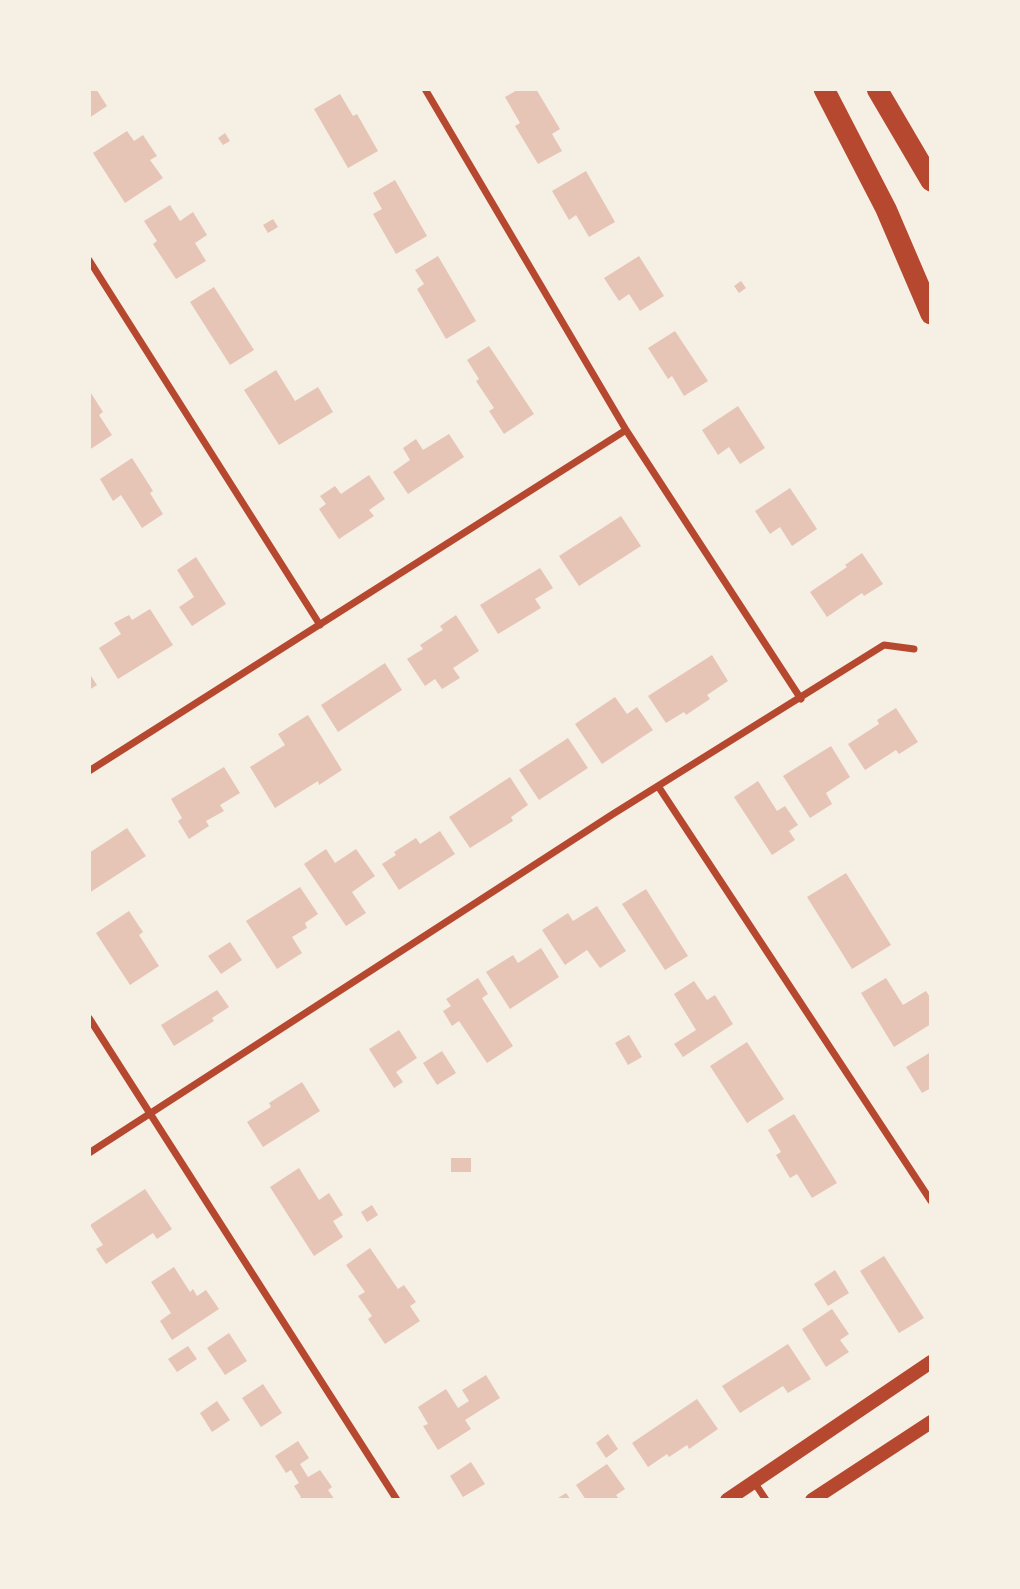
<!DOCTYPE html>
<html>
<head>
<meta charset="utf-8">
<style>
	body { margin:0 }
	#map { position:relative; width:1020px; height:1589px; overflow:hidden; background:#f6efe4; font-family:"Exo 2",sans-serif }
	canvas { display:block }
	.frame { position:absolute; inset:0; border:91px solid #f6efe4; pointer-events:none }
</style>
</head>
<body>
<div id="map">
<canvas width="1020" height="1589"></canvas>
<div class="frame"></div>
</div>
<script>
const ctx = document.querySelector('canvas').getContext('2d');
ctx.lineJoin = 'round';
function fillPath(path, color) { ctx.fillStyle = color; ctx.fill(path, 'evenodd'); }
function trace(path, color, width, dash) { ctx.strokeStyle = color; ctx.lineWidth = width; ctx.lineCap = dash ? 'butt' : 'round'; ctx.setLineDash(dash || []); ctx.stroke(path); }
fillPath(new Path2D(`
	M89,89H96L107,106L89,118Z
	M519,89H536L560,129L552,134L562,151L538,164L515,126L520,123L505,97Z
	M340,94L353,116L357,114L378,151L348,168L314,109Z
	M127,131L134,141L143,135L157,156L150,160L163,178L125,203L93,153Z
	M225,133L230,141L223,145L218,138Z
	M586,171L615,222L589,237L576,215L569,220L552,191Z
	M395,180L427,236L396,254L373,214L382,209L373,193Z
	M170,205L180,221L193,212L207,235L195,243L206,261L176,279L153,244L157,241L144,221Z
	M273,219L278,227L268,233L263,225Z
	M438,256L476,321L446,339L417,289L424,284L415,270Z
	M639,256L664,296L640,311L629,294L619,301L604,278Z
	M741,281L746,288L739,293L734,286Z
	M214,287L254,350L230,365L190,302Z
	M675,331L708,381L684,396L672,376L668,379L648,348Z
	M489,346L534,414L504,434L489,411L494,408L476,381L479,379L467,360Z
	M276,370L295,401L318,387L333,412L279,445L244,390Z
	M89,390L103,412L99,415L112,435L89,450Z
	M738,406L765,448L740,464L729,447L718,455L702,430Z
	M449,434L464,457L408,494L393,472L410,460L403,448L416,439L423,450Z
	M132,458L153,491L150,493L163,514L142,528L121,495L113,501L100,479Z
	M369,475L385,499L369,510L374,516L339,539L319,509L326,504L320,496L335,486L341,494Z
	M790,488L817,529L792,546L780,527L770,534L755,511Z
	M621,516L641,546L579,586L559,556Z
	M862,553L883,584L864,596L862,593L827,617L810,592L847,567L845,565Z
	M196,557L226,604L192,626L179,607L194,597L177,570Z
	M540,568L553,588L535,599L541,608L498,634L480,605Z
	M150,609L173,645L118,679L99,648L121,634L114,623L129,615L132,620Z
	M456,615L479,651L453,668L460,678L442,689L435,679L425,686L407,659L423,649L420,645L443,630L440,626Z
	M712,655L728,681L707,695L710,699L686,715L684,712L666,723L648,696Z
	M385,663L402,690L338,732L321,705Z
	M89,673L97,685L89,690Z
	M615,697L627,714L637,707L653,730L602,764L575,724Z
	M896,708L918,742L899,754L896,750L865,770L848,744L879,724L877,720Z
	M308,715L342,770L319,785L318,781L275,808L250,767L285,745L278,734Z
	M568,738L588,768L539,800L519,770Z
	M831,746L850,777L826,793L832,804L810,818L783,776Z
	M224,767L240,793L220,805L224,811L206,821L209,826L189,839L178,821L182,818L171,799Z
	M510,777L528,805L511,817L513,821L470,848L449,817Z
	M758,781L777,811L785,806L798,825L789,831L795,840L772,855L734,797Z
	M127,828L146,856L89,893V853Z
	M440,831L455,854L399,890L382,864L396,855L394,852L416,838L420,844Z
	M326,849L335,863L356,849L375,876L352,892L366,913L346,926L304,864Z
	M846,873L891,945L852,969L807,897Z
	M300,887L318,914L305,923L307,928L292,937L302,953L277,969L246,921Z
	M646,889L688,956L665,970L622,904Z
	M597,906L626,951L600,968L587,950L565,965L542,930L568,913L573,921Z
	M129,911L143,932L139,935L159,966L130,985L96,933Z
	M230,942L242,960L221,974L208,956Z
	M541,948L559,977L510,1009L486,972L513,955L518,963Z
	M478,978L488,994L482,998L513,1046L487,1063L459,1021L452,1026L443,1011L451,1006L446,999Z
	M886,978L903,1005L926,991L931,999V1024L894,1047L861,993Z
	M694,981L707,1000L715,995L733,1024L683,1057L674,1044L696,1030L674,994Z
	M217,990L229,1007L212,1018L214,1021L174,1046L161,1025Z
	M399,1030L417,1058L396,1072L403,1082L394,1088L369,1049Z
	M629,1035L642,1057L628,1065L615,1043Z
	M747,1042L784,1099L747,1123L710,1066Z
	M442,1051L456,1073L437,1085L423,1063Z
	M931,1052V1088L922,1093L906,1067Z
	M302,1082L320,1111L263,1147L247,1122L271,1107L269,1103Z
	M794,1114L837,1183L812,1198L797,1174L790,1178L776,1155L781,1152L768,1130Z
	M451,1158H471V1172H451Z
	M299,1168L319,1200L329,1193L343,1215L333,1221L343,1237L314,1256L270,1187Z
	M145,1189L172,1229L157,1239L153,1233L106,1264L96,1249L103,1245L90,1225Z
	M372,1205L378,1215L367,1222L361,1212Z
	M370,1248L398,1289L404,1285L416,1302L410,1306L420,1321L385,1344L368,1319L372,1316L358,1296L365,1292L346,1265Z
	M884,1256L924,1318L899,1333L860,1271Z
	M174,1267L190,1292L193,1289L197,1296L206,1290L219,1309L172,1340L160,1321L171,1313L151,1282Z
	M835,1270L849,1293L828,1306L814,1284Z
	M832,1309L849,1334L840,1340L849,1352L826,1367L802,1329Z
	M229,1333L247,1361L225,1375L207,1348Z
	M788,1344L811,1379L788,1393L783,1386L740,1413L722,1386Z
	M188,1346L197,1359L177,1372L168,1359Z
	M486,1375L500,1398L465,1420L471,1429L438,1450L423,1426L428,1424L418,1407L446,1389L458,1408L469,1401L462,1390Z
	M263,1384L282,1413L261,1427L242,1398Z
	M697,1399L718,1429L689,1449L687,1445L669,1457L667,1454L648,1467L632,1443Z
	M217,1401L230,1420L212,1432L200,1413Z
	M608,1434L618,1449L606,1458L596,1443Z
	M298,1441L309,1458L300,1464L308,1477L320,1470L332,1487L328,1490L335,1500H297L301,1497L294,1486L299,1483L291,1470L286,1473L275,1456Z
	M471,1462L485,1484L463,1497L450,1476Z
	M607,1464L625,1489L616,1495L619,1499L617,1500H586L576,1485Z
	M566,1493L571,1500H555Z`), '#e6c5b7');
trace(new Path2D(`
	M425,89L626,430L801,699
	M89,260L320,625
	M89,771L626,430
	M658,786L931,1201
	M89,1018L397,1500
	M89,1153L613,814L884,645L914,649
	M754,1482L766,1500`), '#b5482f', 7);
trace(new Path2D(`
	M727,1500L931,1362
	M812,1500L931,1422`), '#b5482f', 14);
trace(new Path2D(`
	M824,89L886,209L931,314
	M877,89L931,181`), '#b5482f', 21);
</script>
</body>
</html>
